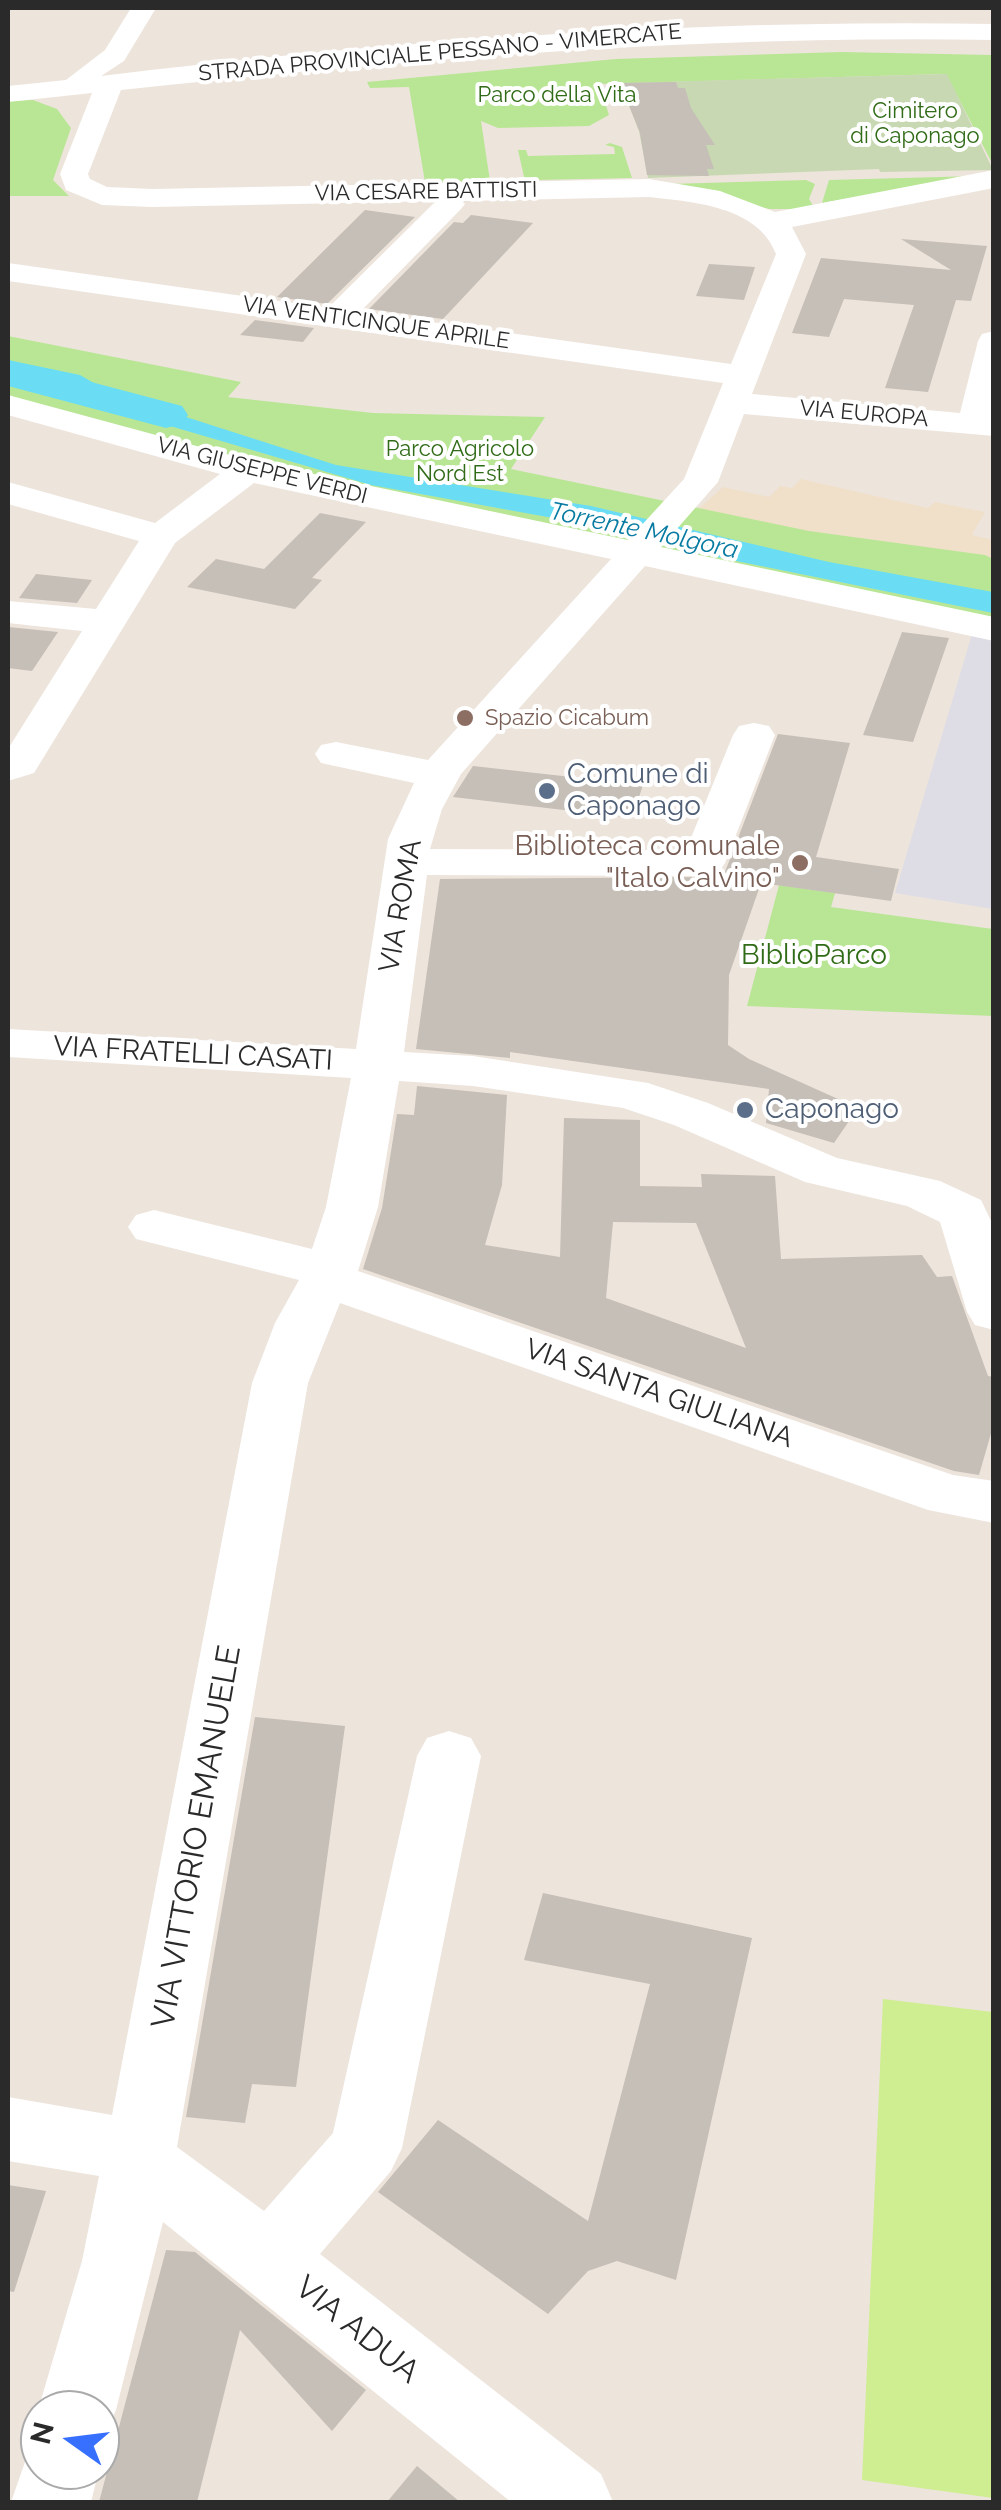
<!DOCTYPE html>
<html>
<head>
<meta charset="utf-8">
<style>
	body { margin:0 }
	#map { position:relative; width:1001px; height:2510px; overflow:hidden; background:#ede4dc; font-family:Raleway,sans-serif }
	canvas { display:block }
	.frame { position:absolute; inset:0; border:10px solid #2a2a2a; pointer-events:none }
	.north { position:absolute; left:20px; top:2390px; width:100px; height:100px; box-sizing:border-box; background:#fff; border:2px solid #aaa; border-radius:50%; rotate:284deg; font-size:28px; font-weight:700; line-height:40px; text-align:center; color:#2a2a2a }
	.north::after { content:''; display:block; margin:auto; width:35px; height:45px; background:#376fff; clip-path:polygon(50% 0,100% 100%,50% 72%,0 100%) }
</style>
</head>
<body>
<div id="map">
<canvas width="1001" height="2510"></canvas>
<div class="frame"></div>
<div class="north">N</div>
</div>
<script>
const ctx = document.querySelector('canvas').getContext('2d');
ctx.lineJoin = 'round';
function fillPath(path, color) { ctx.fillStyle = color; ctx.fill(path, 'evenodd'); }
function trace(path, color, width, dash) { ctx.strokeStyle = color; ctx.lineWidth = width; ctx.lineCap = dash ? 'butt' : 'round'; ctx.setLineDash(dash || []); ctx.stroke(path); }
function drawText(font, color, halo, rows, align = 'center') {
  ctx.font = font + ' Raleway,sans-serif'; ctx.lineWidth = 8; ctx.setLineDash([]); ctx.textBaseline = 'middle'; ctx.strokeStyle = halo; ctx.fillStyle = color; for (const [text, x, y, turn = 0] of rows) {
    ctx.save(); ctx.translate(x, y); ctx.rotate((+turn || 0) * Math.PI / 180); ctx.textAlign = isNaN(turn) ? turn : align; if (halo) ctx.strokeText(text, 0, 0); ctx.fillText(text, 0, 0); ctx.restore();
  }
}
fillPath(new Path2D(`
	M972,634L993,637V909L895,893Z`), '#dedde5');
fillPath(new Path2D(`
	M801,479L928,508L935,502L985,512L972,535L993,540V574L694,513L723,487L769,497L780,486L792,488Z`), '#f0e0ca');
fillPath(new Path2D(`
	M841,52L993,55V165L946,74L599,84L609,115L589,126L498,128L481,121L490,181L425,182L409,87L370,88L367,82L616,59Z
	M33,100L57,109L71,128L53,180L69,196H8V101Z
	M610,143L622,147L632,178L535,180L524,177L518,150H526L528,156L615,154L614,147L605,145Z
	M977,176L822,203L829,180Z
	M806,180L815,184L809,199L815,209H769L669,184Z
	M8,336L241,382L228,397L373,413L545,417L511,469L809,531L985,555L993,559V623L274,474L8,401Z
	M779,885L835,893L831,907L993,929V1016L747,1006Z`), '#b9e695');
fillPath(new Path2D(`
	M947,74L993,170L880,172L879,169L648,178L639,131L620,83Z`), '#c8d8b2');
fillPath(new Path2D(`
	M883,1999L993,2012V2498L862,2480Z`), '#cfee91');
fillPath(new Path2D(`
	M8,360L80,375L111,393L336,465L591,506L829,562L993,592V613L687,551L597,526L371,485L102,406L82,391L8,370Z`), '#6addf4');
fillPath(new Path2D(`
	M8,360L182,406L188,415L182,424L166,428L8,386Z`), '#6addf4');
fillPath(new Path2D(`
	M676,82L678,88H685L691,108L715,145H706L714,169H707L709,176L647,175L640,133L620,83Z
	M365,210L415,217L327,304L277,297Z
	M471,215L533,223L443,319L369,309L454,222L463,223Z
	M901,239L987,246L971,301L956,300L928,392L885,388L914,305L844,299L829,337L792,333L821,258L951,270Z
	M709,264L755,267L744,300L696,296Z
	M255,320L314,328L303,342L240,335Z
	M320,513L366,522L312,578L322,580L295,609L187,587L216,559L264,569Z
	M36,574L92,580L77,603L19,598Z
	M8,627L58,632L32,671L8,668Z
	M902,632L949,638L913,742L863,735Z
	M778,734L850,743L816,857L899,869L891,901L761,883L729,975L728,1045L749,1059L858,1108L834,1143L766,1123L769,1089L510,1052V1058L416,1049L440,879L723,877Z
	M473,766L643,785L632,818L453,797Z
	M417,1086L507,1095L502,1185L485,1245L560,1257L564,1118L640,1120V1186L702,1187L701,1174L775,1176L781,1259L922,1255L937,1277L952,1276L988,1376L994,1377V1423L979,1475L954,1471L363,1269L382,1208L397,1114L414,1115ZM613,1222L696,1223L746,1348L606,1298Z
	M255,1717L345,1726L296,2087L252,2084L245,2123L186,2117Z
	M543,1893L752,1938L676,2280L617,2261L588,2271L548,2314L378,2192L438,2120L588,2221L650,1984L524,1960Z
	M8,2185L46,2191L14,2292L8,2291Z
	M166,2250L195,2252L366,2390L332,2431L240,2330L197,2502H99Z
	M417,2466L460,2502H387Z`), '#c5bfb7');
fillPath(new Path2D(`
	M131,8H156L124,61L101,76C397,40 695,19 994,24V40C701,35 412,59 121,90L88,174L90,179L107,187L153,189L649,179L720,191L775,212L994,170V188L792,227L806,254L752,394L960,413L978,341L982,334L994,331V436L744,414L718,482L661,547L994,617V641L645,566L461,774L442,809L430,849L686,850L733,735L739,726L754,723L769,726L775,735L725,863L719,872L703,876L427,875L404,1052L473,1056L648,1083L708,1103L837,1158L940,1181L981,1200L994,1227V1330L975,1325L967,1312L940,1222L907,1206L805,1182L674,1125L623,1108L473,1086L399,1081L378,1207L358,1271L953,1475L994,1481V1523L928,1510L340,1303L308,1383L177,2147L264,2211L333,2133L417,1756L427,1738L449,1731L471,1738L481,1756L402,2148L391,2171L320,2254L601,2474L613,2502H511L163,2222L116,2410L104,2437L100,2438V2410H40V2414L38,2410L82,2261L99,2176L8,2161V2097L112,2115L252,1383L275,1323L299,1280L136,1239L128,1227L136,1215L154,1210L312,1249L326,1207L351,1078L8,1057V1029L356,1049L388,839L414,783L321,763L315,754L321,745L336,742L428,760L611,559L254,483L175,543L34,773L8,781V749L82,631L8,623V601L96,609L139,541L8,504V482L155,523L220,474L8,415V395L252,461L628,540L684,479L723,383L8,281V263L328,308L436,201L153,207L102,205L66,190L60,174L92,93L8,102V86L66,80L105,50ZM649,197C693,202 758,206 776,254L731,364L360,312L460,210L465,204L462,201Z
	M40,2439V2470H99L91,2502H11L32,2442Z`), '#fff');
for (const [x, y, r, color] of [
	[465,718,10,"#8d6e63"],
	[547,791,10,"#5c6f8a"],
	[800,863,10,"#8d6e63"],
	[745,1110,10,"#5c6f8a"]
]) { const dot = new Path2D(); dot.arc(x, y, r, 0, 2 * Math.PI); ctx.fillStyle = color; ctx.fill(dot); trace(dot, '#fff', 4); }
drawText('22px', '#2a2a2a', '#fff', [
	["STRADA PROVINCIALE PESSANO - VIMERCATE",440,53,-5],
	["VIA CESARE BATTISTI",426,192,-1],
	["VIA VENTICINQUE APRILE",376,323,8],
	["VIA EUROPA",864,414,5],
	["VIA GIUSEPPE VERDI",262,471,14]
]);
drawText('22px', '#306b17', '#fff', [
	["Parco della Vita",557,95],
	["Cimitero",915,111],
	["di Caponago",915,136],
	["Parco Agricolo",460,449],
	["Nord Est",460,474]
]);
drawText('22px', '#785e54', '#fff', [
	["Spazio Cicabum",485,718]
], 'left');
drawText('italic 25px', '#077ba2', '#fff', [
	["Torrente Molgora",644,531,12]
]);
drawText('28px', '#4e5e75', '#fff', [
	["Comune di",567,775],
	["Caponago",567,807],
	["Caponago",765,1110]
], 'left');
drawText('28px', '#785e54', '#fff', [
	["Biblioteca comunale",780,847],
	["\"Italo Calvino\"",780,879]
], 'right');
drawText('28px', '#2a2a2a', '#fff', [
	["VIA ROMA",401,906,-80],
	["VIA FRATELLI CASATI",193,1054,3],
	["VIA SANTA GIULIANA",659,1394,19]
]);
drawText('28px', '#306b17', '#fff', [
	["BiblioParco",814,956]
]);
drawText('32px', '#2a2a2a', '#fff', [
	["VIA VITTORIO EMANUELE",197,1837,-80],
	["VIA ADUA",357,2330,39]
]);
</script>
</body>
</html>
